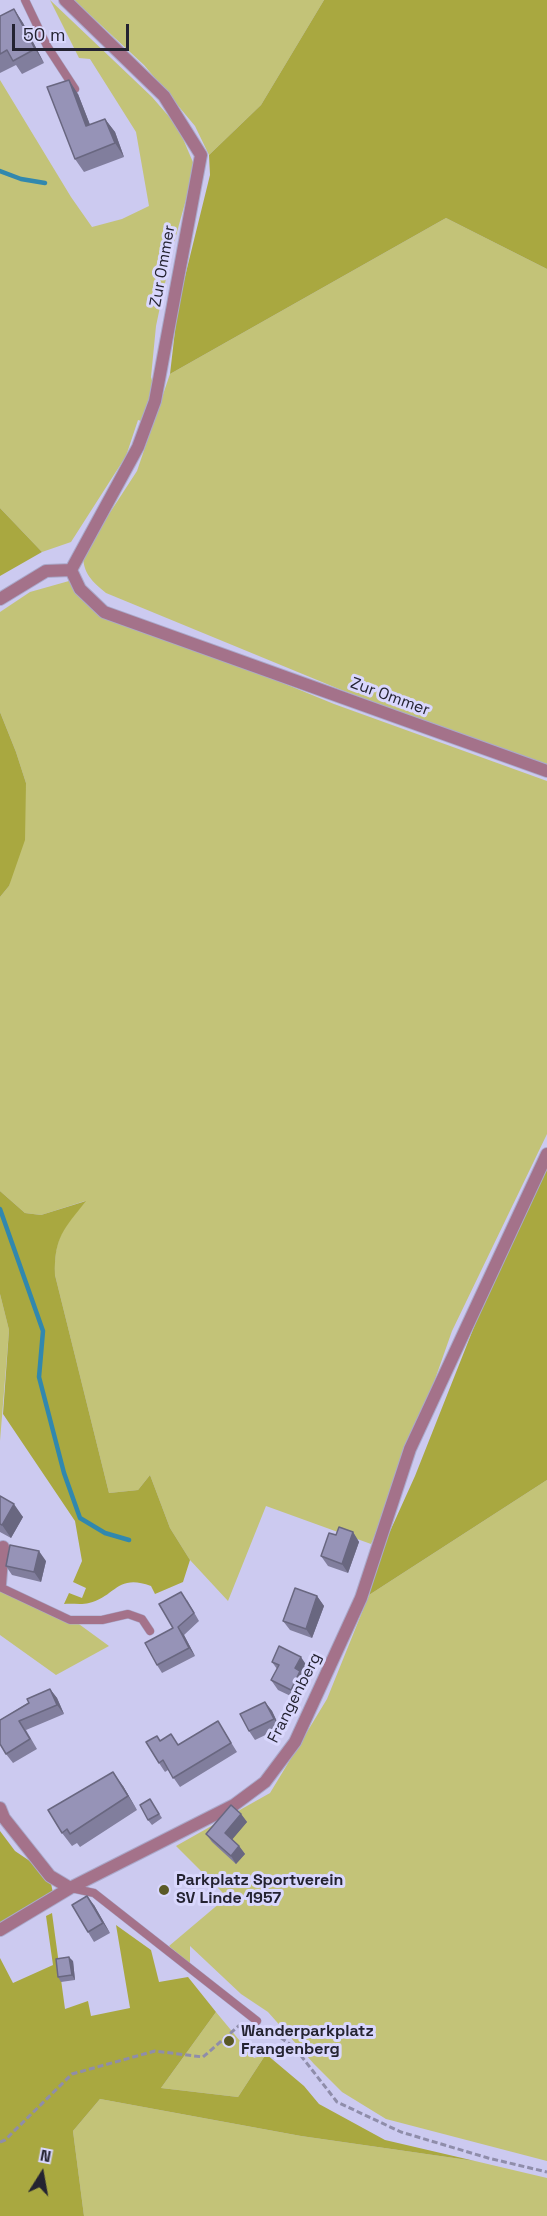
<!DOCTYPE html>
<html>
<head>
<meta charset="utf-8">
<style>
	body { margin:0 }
	#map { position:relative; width:547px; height:2216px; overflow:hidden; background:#cccaf0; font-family:"Space Grotesk",sans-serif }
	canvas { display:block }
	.north { position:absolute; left:12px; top:2144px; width:60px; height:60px; -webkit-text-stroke:4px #d9d7fd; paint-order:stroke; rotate:11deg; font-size:16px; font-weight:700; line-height:24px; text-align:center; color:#242331 }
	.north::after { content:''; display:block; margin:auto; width:21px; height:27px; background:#242331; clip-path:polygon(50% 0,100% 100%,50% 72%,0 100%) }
	.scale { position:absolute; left:12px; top:24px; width:117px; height:27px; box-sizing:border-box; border:3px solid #242331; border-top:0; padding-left:8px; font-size:18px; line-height:21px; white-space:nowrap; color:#242331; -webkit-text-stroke:4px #d9d7fd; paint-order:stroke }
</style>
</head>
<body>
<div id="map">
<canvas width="547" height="2216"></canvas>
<div class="north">N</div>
<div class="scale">50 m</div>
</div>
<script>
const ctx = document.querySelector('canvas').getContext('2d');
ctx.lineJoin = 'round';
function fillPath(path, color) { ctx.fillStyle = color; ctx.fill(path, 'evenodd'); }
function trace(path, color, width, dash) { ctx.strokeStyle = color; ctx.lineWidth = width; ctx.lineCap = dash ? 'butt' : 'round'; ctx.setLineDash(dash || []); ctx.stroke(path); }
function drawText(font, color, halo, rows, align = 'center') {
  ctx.font = font + ' "Space Grotesk",sans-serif'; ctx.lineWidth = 6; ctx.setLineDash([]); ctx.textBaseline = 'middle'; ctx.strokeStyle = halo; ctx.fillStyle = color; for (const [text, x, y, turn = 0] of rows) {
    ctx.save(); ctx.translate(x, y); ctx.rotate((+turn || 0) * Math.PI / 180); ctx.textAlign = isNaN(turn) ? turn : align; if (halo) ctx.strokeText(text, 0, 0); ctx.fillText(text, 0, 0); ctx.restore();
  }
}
fillPath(new Path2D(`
	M50,0L152,97L178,127L195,167L172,250L156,326L151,377L155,391L145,422L138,420L126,456L71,542L42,552L0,508V80L71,197L92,227L122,219L149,206L136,132L90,59L79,58Z
	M74,0H324L261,105L209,155L195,126L144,65Z
	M446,218L547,269V767L339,689L106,593C92,581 83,574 83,554L137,471L170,374Z
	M69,581L98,607L334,704L547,781V1134L452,1331L402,1473L371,1544L266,1506L228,1601L190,1560L170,1528L150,1475L138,1490L109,1493L55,1275C54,1237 63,1229 85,1201L41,1215L25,1213L0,1191V897L9,886L26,783L16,752L0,712V612L30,592Z
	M0,1294L9,1330L0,1441Z
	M547,1480V2161L386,2119L342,2092L314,2064L268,2012L241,1994L190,1946V1964L169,1946L227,1897L176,1846L270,1793L327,1699L369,1595Z
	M5,1586L31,1606L61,1611L109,1646L56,1675L0,1635V1592Z
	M216,2012L254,2058L266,2054L238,2097L161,2088Z
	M100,2099L301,2136L475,2161L547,2178V2216H84L73,2131Z`), '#c3c378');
fillPath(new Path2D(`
	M324,0H547V269L446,218L170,374L178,305L210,175L209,155L261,105Z
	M0,508L42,552L0,576Z
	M0,712L16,752L26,783L25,840L9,886L0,897Z
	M547,1164V1480L369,1595L382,1549L415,1476L491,1284Z
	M0,1191L25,1213L41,1215L86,1201C64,1229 54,1237 55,1275L109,1493L138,1490L150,1475L170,1528L190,1560L183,1582L155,1594L151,1586C117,1573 115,1597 89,1603C81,1605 72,1603 64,1604L69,1593L82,1598L86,1588L73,1582L82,1561L75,1521L3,1414L9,1330L0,1294Z
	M0,1831L15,1851L49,1874L53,1893L0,1923Z
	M52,1913L65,2009L88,2001L91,2016L130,2008L116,1925L151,1950L159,1982L188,1977L216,2012L161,2088L238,2097L266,2054L304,2086L319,2104L385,2140L475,2161L301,2136L100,2099L73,2131L84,2216H0V1958L13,1983L53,1965L46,1916Z`), '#a9a840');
trace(new Path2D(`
	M0,171L21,179L45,183
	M0,1209L43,1331L39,1377L64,1473L80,1518L105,1533L129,1540`), '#3188ae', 4.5);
const service = new Path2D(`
	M25,0L47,46L75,89
	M0,1587L70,1620H102L128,1614L142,1619L150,1631
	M71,1888L94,1893L257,2021`);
const minor = new Path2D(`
	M65,0L164,96L201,155L155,401L138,447L71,570
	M71,570L80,589L104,612L547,771
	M0,599L46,571L71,570
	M0,1584L3,1547
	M0,1808L4,1818L50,1876L70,1888
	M0,1930L70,1888L234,1805L265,1782L295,1742L361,1598L410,1449L547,1154`);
trace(service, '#aaa9ca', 9);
trace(minor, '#aaa9ca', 14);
trace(new Path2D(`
	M266,2027L295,2048L337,2102L401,2132L488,2158L547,2172
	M0,2142L5,2140L72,2074L155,2051L203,2057L242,2023`), '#8f8daa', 3, [6, 3]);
trace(service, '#a4728a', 8);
trace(minor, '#a4728a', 12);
fillPath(new Path2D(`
	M14,9L23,23L44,63L22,74L16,65L0,73V16Z
	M78,94L90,125L105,119L115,132L124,157L84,172L75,159Z
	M0,1496L23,1517L11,1538L0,1532Z
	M353,1532L359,1542L348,1573L328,1566L321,1556L336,1535Z
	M46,1561L41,1582L12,1575L6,1566Z
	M317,1596L324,1606L312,1638L290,1630L283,1621Z
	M187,1600L199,1621L184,1635L195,1656L162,1673L157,1665Z
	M272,1662L307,1666L303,1675L307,1680L297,1699L278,1690L271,1680L277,1669Z
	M50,1689L57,1698L64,1714L26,1730L37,1749L13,1763L6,1754L0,1720Z
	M265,1702L272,1711L280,1728L255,1740L249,1731Z
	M224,1731L237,1752L180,1787L168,1770L165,1772L159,1763L160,1741L179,1745Z
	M123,1786L137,1810L80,1847L77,1843L72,1846L62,1833Z
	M153,1804L162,1818L152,1825L148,1820Z
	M241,1814L247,1822L232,1839L239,1846L245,1854L236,1864L212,1842L206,1834Z
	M94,1905L110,1933L94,1942L88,1932Z
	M73,1961L75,1980L61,1982L58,1977Z`), '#817e9d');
fillPath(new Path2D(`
	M14,9L23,23L44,63L35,49Z
	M69,80L78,94L96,140L86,126Z
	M105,119L115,132L124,157L115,143Z
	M14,1504L23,1517L11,1538L2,1525Z
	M353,1532L359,1542L348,1573L342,1564Z
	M39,1551L46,1561L41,1582L34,1572Z
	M317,1596L324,1606L312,1638L306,1629Z
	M178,1627L184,1635L195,1656L189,1648Z
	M301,1657L307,1666L303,1675L307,1680L297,1699L291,1690L295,1668Z
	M50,1689L57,1698L64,1714L57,1705Z
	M265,1702L272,1711L280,1728L274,1719Z
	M113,1772L123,1786L137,1810L128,1796Z
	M241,1814L247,1822L231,1841L225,1833Z
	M239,1846L245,1854L236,1864L231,1856Z
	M87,1896L94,1905L110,1933L103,1923Z
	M69,1957L73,1961L75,1980L72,1975Z`), '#696780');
const building = new Path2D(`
	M14,9L35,49L13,61L7,50L0,54V16Z
	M69,80L86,126L105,119L115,143L75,159L47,87Z
	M0,1496L14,1504L2,1525L0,1524Z
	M339,1527L353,1532L342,1564L321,1556L329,1533L336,1535Z
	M10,1545L39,1551L34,1572L6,1566Z
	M295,1588L317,1596L306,1629L283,1621Z
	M181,1592L194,1613L178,1627L189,1648L157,1665L145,1643L173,1628L159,1604Z
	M279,1646L301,1657L295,1668L300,1671L291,1690L271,1680L279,1665L272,1662Z
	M50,1689L57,1705L19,1721L30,1739L6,1754L0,1744V1720L29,1703L27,1699Z
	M265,1702L274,1719L249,1731L240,1714Z
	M218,1721L231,1743L173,1778L163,1760L159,1763L146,1742L157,1736L160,1741L171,1734L178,1745Z
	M113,1772L128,1796L70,1834L67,1829L62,1833L48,1810Z
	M150,1799L159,1814L148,1820L140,1805Z
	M231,1805L241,1814L225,1833L239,1846L231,1856L206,1834Z
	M87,1896L103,1923L88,1932L72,1905Z
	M69,1957L72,1975L58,1977L56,1959Z`);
fillPath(building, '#9693b7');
trace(building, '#696780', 1.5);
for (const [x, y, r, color] of [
	[164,1890,6,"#5a5926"],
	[229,2041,6,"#5a5926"]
]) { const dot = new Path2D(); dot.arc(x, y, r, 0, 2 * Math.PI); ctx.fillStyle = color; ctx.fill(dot); trace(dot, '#d9d7fd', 2); }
drawText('16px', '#242331', '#d9d7fd', [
	["Zur Ommer",163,266,-80],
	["Zur Ommer",390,697,20],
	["Frangenberg",295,1698,-63]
]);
drawText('bold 16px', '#242331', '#d9d7fd', [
	["Parkplatz Sportverein",176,1881],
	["SV Linde 1957",176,1899],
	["Wanderparkplatz",241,2032],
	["Frangenberg",241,2050]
], 'left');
</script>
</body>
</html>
